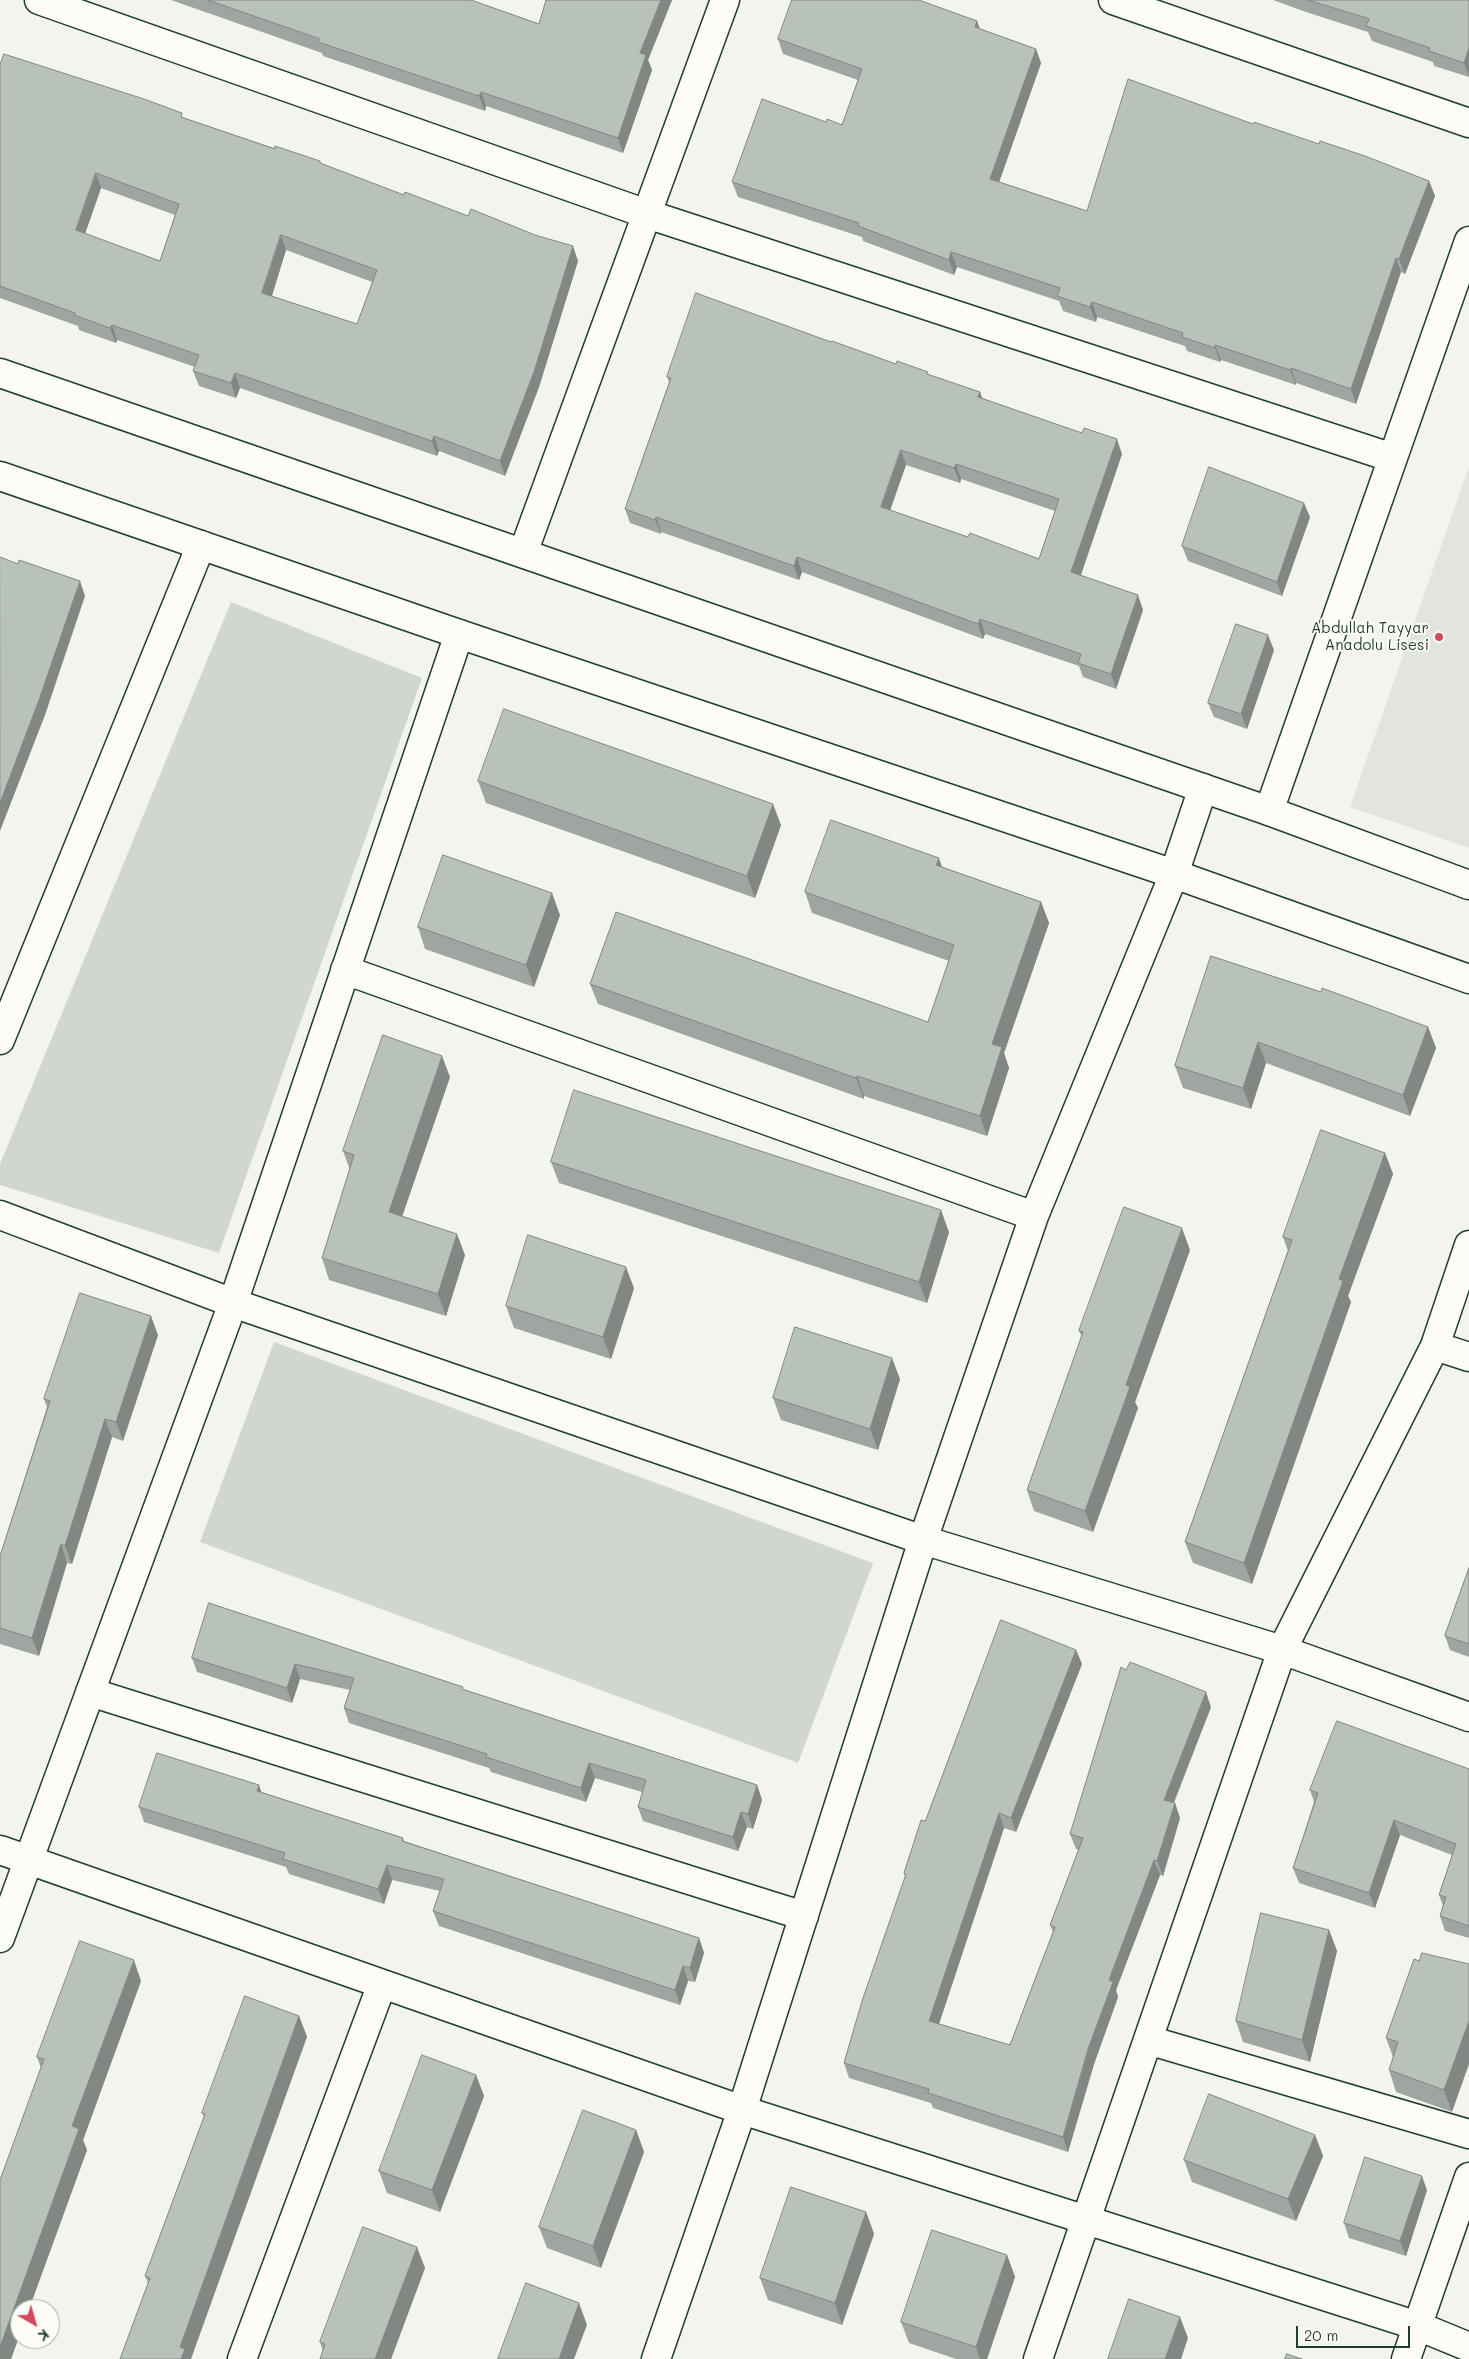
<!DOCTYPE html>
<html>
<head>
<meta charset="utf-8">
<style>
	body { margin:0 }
	#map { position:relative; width:1469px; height:2359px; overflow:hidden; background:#f4f4ef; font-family:Mali,sans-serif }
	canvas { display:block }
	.north { position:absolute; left:10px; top:2299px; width:50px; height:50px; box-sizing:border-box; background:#fdfcf7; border:1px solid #a4b0a9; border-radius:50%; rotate:142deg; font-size:14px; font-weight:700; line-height:20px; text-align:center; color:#1f3d34 }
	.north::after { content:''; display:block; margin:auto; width:18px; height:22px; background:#d1495b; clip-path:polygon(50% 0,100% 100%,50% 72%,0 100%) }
	.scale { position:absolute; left:1296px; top:2326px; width:114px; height:22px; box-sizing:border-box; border:2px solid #1f3d34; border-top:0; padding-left:6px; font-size:15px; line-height:18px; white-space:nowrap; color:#1f3d34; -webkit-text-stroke:4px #fdfcf7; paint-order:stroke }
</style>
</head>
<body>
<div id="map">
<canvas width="1469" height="2359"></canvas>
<div class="north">K</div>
<div class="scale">20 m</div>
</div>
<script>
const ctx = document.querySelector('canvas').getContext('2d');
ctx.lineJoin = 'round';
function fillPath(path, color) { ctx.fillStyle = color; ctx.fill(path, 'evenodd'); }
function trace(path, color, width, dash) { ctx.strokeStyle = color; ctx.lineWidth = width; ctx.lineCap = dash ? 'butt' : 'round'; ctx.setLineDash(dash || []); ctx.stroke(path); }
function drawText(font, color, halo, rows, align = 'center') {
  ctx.font = font + ' Mali,sans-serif'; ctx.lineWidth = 4; ctx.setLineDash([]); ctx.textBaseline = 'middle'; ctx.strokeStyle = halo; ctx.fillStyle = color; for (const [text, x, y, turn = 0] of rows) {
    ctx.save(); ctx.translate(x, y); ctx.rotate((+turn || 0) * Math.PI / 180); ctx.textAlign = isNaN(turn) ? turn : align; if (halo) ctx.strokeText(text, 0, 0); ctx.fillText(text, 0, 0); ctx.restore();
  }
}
fillPath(new Path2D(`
	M1469,466V848L1350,807Z`), '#e2e5df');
fillPath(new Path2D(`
	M231,602L422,678L219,1253L0,1185V1164Z
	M274,1342L873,1563L798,1763L200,1542Z`), '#d1d6d1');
const street = new Path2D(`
	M39,0L647,214L1393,458
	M1113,0L1469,123
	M523,553L725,0
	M1269,811L1469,241
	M345,970L1034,1216
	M0,1040L201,545
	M0,1215L233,1303L923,1540L1282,1650L1469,1717
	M1435,1346L1469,1357
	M90,1692L804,1916
	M0,1850L742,2110L1418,2326L1469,2347
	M0,1938L233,1303L459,634
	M1148,2040L1469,2134
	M242,2359L382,1984
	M656,2359L742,2110L923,1540L1034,1216L1174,874L1203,788
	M1038,2359L1282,1650L1435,1346L1469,1245
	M1406,2359L1469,2177`);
const secondary = new Path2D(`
	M0,373L1269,811L1469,885
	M0,476L459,634L1174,874L1469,979`);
trace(street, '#1f3d34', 31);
trace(secondary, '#1f3d34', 31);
trace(street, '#fdfcf7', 28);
trace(secondary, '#fdfcf7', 28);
fillPath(new Path2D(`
	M171,0H471L539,24L546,0H672L648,60L652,70L623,153L486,106L485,111L323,56L322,53Z
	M1273,0H1469V77L1434,66L1433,62L1372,41L1368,32L1306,12Z
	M977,21L980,29L1036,49L1041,63L999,182L1087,211L1253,124L1429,181L1435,196L1405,274L1401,272L1356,404L1296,383V385L1221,360L1220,362L1187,351L1185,346L1097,317L1096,322L1063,311L1059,301L957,267L954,275L863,241L862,237L738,197L732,182L826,122L842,125L858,80L783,54L778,39Z
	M0,65L184,118L321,164L578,261L539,387L505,476L439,451L437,456L240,388L236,398L199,386L193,371L195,367L117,340L116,343L79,330L78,326L0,298ZM101,188L175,215L160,261L85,234ZM286,250L372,282L357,324L272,296Z
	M831,342L980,392L982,398L1122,454L1081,575L1143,610L1116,689L1083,677L1079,666L985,634L983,639L802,572L799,580L661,532V534L630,523L625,509L669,382L667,377ZM906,465L960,483L961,479L1055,511L1039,559L968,537L890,510Z
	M1310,517L1282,596L1188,561L1182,546Z
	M1274,650L1247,729L1214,717L1208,703Z
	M478,781L781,825L755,898L486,803Z
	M942,867L1041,902L1049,923L1004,1053L1009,1068L987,1136L864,1096V1099L598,1004L590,984L928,1022L949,961L812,913L805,892Z
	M560,915L534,987L425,949L418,927Z
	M1211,956L1428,1027L1436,1048L1410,1116L1266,1063L1251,1109L1183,1088L1175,1066Z
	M450,1077L402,1217L465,1255L446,1316L329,1280L322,1258L350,1170L343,1151Z
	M1385,1153L1393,1174L1348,1296L1351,1302L1252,1584L1193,1563L1185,1542L1288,1251L1283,1237Z
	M551,1162L949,1232L927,1303L559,1183Z
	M1190,1250L1135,1402L1138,1408L1093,1532L1034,1511L1027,1490L1082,1337L1079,1331Z
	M634,1288L611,1359L514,1328L506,1306Z
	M158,1335L123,1441L112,1437L72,1564L67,1563L39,1656L0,1644V1556L47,1407L44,1399Z
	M900,1379L878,1450L781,1420L773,1398Z
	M1469,1568V1657L1450,1650L1445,1636Z
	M209,1603L464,1690L757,1785L762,1800L753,1829L747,1827L738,1851L643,1821L638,1807L642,1792L595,1778L586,1802L491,1772L489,1768L349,1723L344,1708L350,1690L300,1679L292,1703L197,1672L192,1658Z
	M1076,1650L1082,1664L1016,1832L1004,1828L939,2024L1010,2045L1053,1932L1050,1925L1079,1850L1076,1849L1070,1834L1211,1707L1174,1803H1175L1180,1818L1163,1876L1160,1875L1116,1990L1118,1997L1094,2064L1068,2152L933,2108L931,2103L849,2078L844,2063L905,1877L904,1873L925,1821Z
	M1469,1769V1938L1445,1931L1440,1916L1443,1906L1439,1895L1452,1855L1400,1835L1375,1908L1299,1883L1293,1868L1314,1802L1310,1790Z
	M261,1792L403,1838L404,1841L699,1938L704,1953L695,1982L688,1981L680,2005L439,1926L433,1911L440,1891L392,1880L384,1904L289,1874L286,1867L144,1822L139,1807Z
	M1329,1930L1337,1951L1310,2062L1243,2042L1236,2021Z
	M1419,1961L1452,2112L1396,2092L1389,2070L1393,2057L1386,2038Z
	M141,1981L83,2140L87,2150L29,2309H20V2334L11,2359H0L41,2068L37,2057Z
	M299,2016L307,2037L148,2283L145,2276L204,2117L202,2113Z
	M476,2075L484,2096L440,2212L387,2193L379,2171Z
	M636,2130L644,2152L601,2268L547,2248L539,2227Z
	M1315,2135L1323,2156L1296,2221L1192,2182L1184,2160Z
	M1427,2190L1406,2256L1349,2238L1344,2223Z
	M866,2212L874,2234L842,2325L768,2300L760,2278Z
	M1007,2255L1015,2277L987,2359H956L909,2343L901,2322Z
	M425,2268L391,2359H320L323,2351L320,2342Z`), '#9fa6a1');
fillPath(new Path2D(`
	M661,0H672L648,60L652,70L623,153L618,138L640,53Z
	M977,21L982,36L975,27Z
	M1469,48V76L1464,63Z
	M1036,49L1041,63L995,194L990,179Z
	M481,92L486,106L485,111L479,96Z
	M96,173L101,188L81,245L76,230Z
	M1429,181L1435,196L1405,274L1399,259Z
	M281,235L286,250L268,308L262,293Z
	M573,246L578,261L539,387L505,476L500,461Z
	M951,252L957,267L954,275L949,260Z
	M1396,258L1401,272L1356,404L1351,389Z
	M1092,302L1097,317L1096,322L1090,307Z
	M112,325L117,340L116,343L110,328Z
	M1215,345L1221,360L1220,362L1215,348Z
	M1291,368L1296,383V385L1290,370Z
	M235,373L240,388L236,398L231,383Z
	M980,392L985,406L978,397Z
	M434,436L439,451L437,456L432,441Z
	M1117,439L1122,454L1077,586L1071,572Z
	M901,450L906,465L886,522L881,507Z
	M956,464L961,479L960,483L954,468Z
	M1304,503L1310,517L1282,596L1277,582Z
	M656,517L661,532V534L655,520Z
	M797,557L802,572L799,580L794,566Z
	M80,581L85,596L45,715L0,831V803Z
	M1138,595L1143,610L1116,689L1111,674Z
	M980,619L985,634L983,639L978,624Z
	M1268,635L1274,650L1247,729L1241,714Z
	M773,804L781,825L755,898L747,876Z
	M939,858L946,879L936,865Z
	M552,893L560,915L534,987L526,965Z
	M1041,902L1049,923L1004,1053L1009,1068L987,1136L980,1116L992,1044Z
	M1428,1027L1436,1048L1410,1116L1403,1095Z
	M1258,1042L1266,1063L1251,1109L1243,1088Z
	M442,1056L450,1077L396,1234L389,1212Z
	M857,1076L864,1096V1099L856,1078Z
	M1385,1153L1393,1174L1348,1296L1351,1302L1252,1584L1244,1563L1339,1279Z
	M941,1210L949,1232L927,1303L919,1282Z
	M1182,1228L1190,1250L1135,1402L1138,1408L1093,1532L1085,1511L1126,1385Z
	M457,1234L465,1255L446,1316L438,1294Z
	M626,1267L634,1288L611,1359L603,1337Z
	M151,1316L158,1335L123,1441L116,1422Z
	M892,1358L900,1379L878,1450L870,1429Z
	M105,1419L112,1437L72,1564L65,1546Z
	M61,1544L67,1563L39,1656L32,1638Z
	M1076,1650L1082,1664L1016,1832L1011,1818Z
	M295,1664L300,1679L292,1703L287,1688Z
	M1206,1692L1211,1707L1169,1814L1164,1800Z
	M589,1763L595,1778L586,1802L581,1788Z
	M259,1785L264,1800L257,1791Z
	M757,1785L762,1800L753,1829L748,1814Z
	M1175,1803L1180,1818L1163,1876L1157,1861Z
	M741,1812L747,1827L738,1851L733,1837Z
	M999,1813L1004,1828L935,2036L929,2021Z
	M1394,1820L1400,1835L1375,1908L1369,1893Z
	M1154,1860L1160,1875L1116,1990L1118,1997L1094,2064L1068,2152L1063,2137L1109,1980Z
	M387,1865L392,1880L384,1904L378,1889Z
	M1329,1930L1337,1951L1310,2062L1302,2040Z
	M699,1938L704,1953L695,1982L690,1968Z
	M134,1960L141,1981L83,2140L87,2150L29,2309H20V2334L11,2359H0V2347L72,2126Z
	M683,1966L688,1981L680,2005L675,1990Z
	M299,2016L307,2037L191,2359H181L180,2347Z
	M1469,2021V2064L1452,2112L1444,2090Z
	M476,2075L484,2096L440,2212L432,2190Z
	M636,2130L644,2152L601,2268L593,2246Z
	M1315,2135L1323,2156L1296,2221L1288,2199Z
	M1422,2176L1427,2190L1406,2256L1400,2241Z
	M866,2212L874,2234L842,2325L835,2303Z
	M417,2247L425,2268L391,2359H375Z
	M1007,2255L1015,2277L987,2359H980L976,2347Z
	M579,2303L587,2325L574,2359H559Z
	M1180,2317L1188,2338L1181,2359H1165Z`), '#828783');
const building = new Path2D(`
	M208,0H471L539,24L546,0H661L640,53L646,55L618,138L481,92L479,96L318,42L319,39Z
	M792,0H919L977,21L975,27L1036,49L990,179L1087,211L1128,79L1253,124L1254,122L1319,144L1320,141L1365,156L1429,181L1399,259L1396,258L1351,389L1291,368L1290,370L1215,345V348L1182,337L1183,333L1092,302L1090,307L1057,296L1060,288L951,252L949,260L858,226L859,223L732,182L762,99L826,122L827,119L842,125L862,69L778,39Z
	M1308,0H1469V48L1464,63L1429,51L1430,48L1366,26L1369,19Z
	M4,54L144,99L182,113L181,117L275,149V146L320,161V163L404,195L405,192L468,216L471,209L535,235L573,246L534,372L500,461L434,436L432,441L235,373L231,383L193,371L199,355L112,325L110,328L74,315L75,313L0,286V65ZM96,173L179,204L160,261L76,230ZM281,235L377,270L357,324L262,293Z
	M696,293L831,342L832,341L896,364L897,361L928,372L927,374L980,392L978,397L1082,433L1084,428L1117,439L1071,572L1138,595L1111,674L1078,663L1081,654L980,619L978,624L797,557L794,566L656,517L655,520L625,509L671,378L667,377ZM901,450L954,468L956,464L1059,499L1039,559L970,533L968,537L881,507Z
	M1209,467L1304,503L1277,582L1182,546Z
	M0,557L18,564L19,560L80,581L39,700L0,803Z
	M1236,624L1268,635L1241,714L1208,703Z
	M504,709L773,804L747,876L478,781Z
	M831,820L939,858L936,865L1041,902L992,1044L1002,1047L980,1116L857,1076L856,1078L590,984L616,912L928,1022L954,945L805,892Z
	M443,855L552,893L526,965L418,927Z
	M1211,956L1321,992L1322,988L1428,1027L1403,1095L1258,1042L1243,1088L1175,1066Z
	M383,1035L442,1056L389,1212L457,1234L438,1294L322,1258L354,1155L343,1151Z
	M574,1090L941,1210L919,1282L551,1162Z
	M1321,1130L1385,1153L1339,1279L1343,1281L1244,1563L1185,1542L1292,1240L1283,1237Z
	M1124,1207L1182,1228L1126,1385L1130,1387L1085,1511L1027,1490L1083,1332L1079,1331Z
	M528,1235L626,1267L603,1337L506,1306Z
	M80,1293L151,1316L116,1422L105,1419L65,1546L61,1544L32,1638L0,1628V1556L50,1401L44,1399Z
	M795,1327L892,1358L870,1429L773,1398Z
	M1469,1568V1644L1445,1636Z
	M209,1603L463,1687L462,1689L757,1785L748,1814L741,1812L733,1837L638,1807L646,1780L589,1763L581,1788L486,1757L487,1754L344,1708L354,1678L295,1664L287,1688L192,1658Z
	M1001,1620L1076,1650L1011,1818L999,1813L929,2021L1010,2045L1055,1927L1050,1925L1083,1838L1070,1834L1121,1667L1126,1670L1130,1662L1206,1692L1164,1800L1175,1803L1157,1861L1154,1860L1109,1980L1113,1982L1088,2049L1063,2137L928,2093L929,2089L844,2063L862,2001L906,1874L904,1873L921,1820L925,1821Z
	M1337,1721L1469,1769V1926L1440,1916L1446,1897L1439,1895L1456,1844L1394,1820L1369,1893L1293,1868L1318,1793L1310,1790Z
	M157,1753L259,1785L257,1791L403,1838L402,1841L699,1938L690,1968L683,1966L675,1990L433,1911L444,1879L387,1865L378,1889L283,1859L285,1853L139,1807Z
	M1261,1913L1329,1930L1302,2040L1236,2021Z
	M80,1941L134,1960L72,2126L79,2129L0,2347V2180L44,2059L37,2057Z
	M1422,1953L1469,1964V2021L1444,2090L1389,2070L1398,2042L1386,2038L1414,1959L1419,1961Z
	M245,1996L299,2016L180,2347L185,2349L181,2359H120L150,2278L145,2276L205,2114L202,2113Z
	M422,2055L476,2075L432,2190L379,2171Z
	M1209,2094L1315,2135L1288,2199L1184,2160Z
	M583,2110L636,2130L593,2246L539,2227Z
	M1365,2157L1422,2176L1400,2241L1344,2223Z
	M791,2187L866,2212L835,2303L760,2278Z
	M363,2227L417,2247L375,2359H320L325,2344L320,2342Z
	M932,2230L1007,2255L976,2347L901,2322Z
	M526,2283L579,2303L559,2359H498Z
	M1129,2299L1180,2317L1165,2359H1108Z
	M1287,2354L1302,2359H1285Z`);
fillPath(building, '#b9c1bb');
trace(building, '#828783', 1);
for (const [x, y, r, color] of [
	[1439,637,5,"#d1495b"]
]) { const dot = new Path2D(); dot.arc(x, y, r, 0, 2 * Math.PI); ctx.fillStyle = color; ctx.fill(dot); trace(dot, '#fdfcf7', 2); }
drawText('15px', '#1f3d34', '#fdfcf7', [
	["Abdullah Tayyar",1429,628],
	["Anadolu Lisesi",1429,645]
], 'right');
</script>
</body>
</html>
